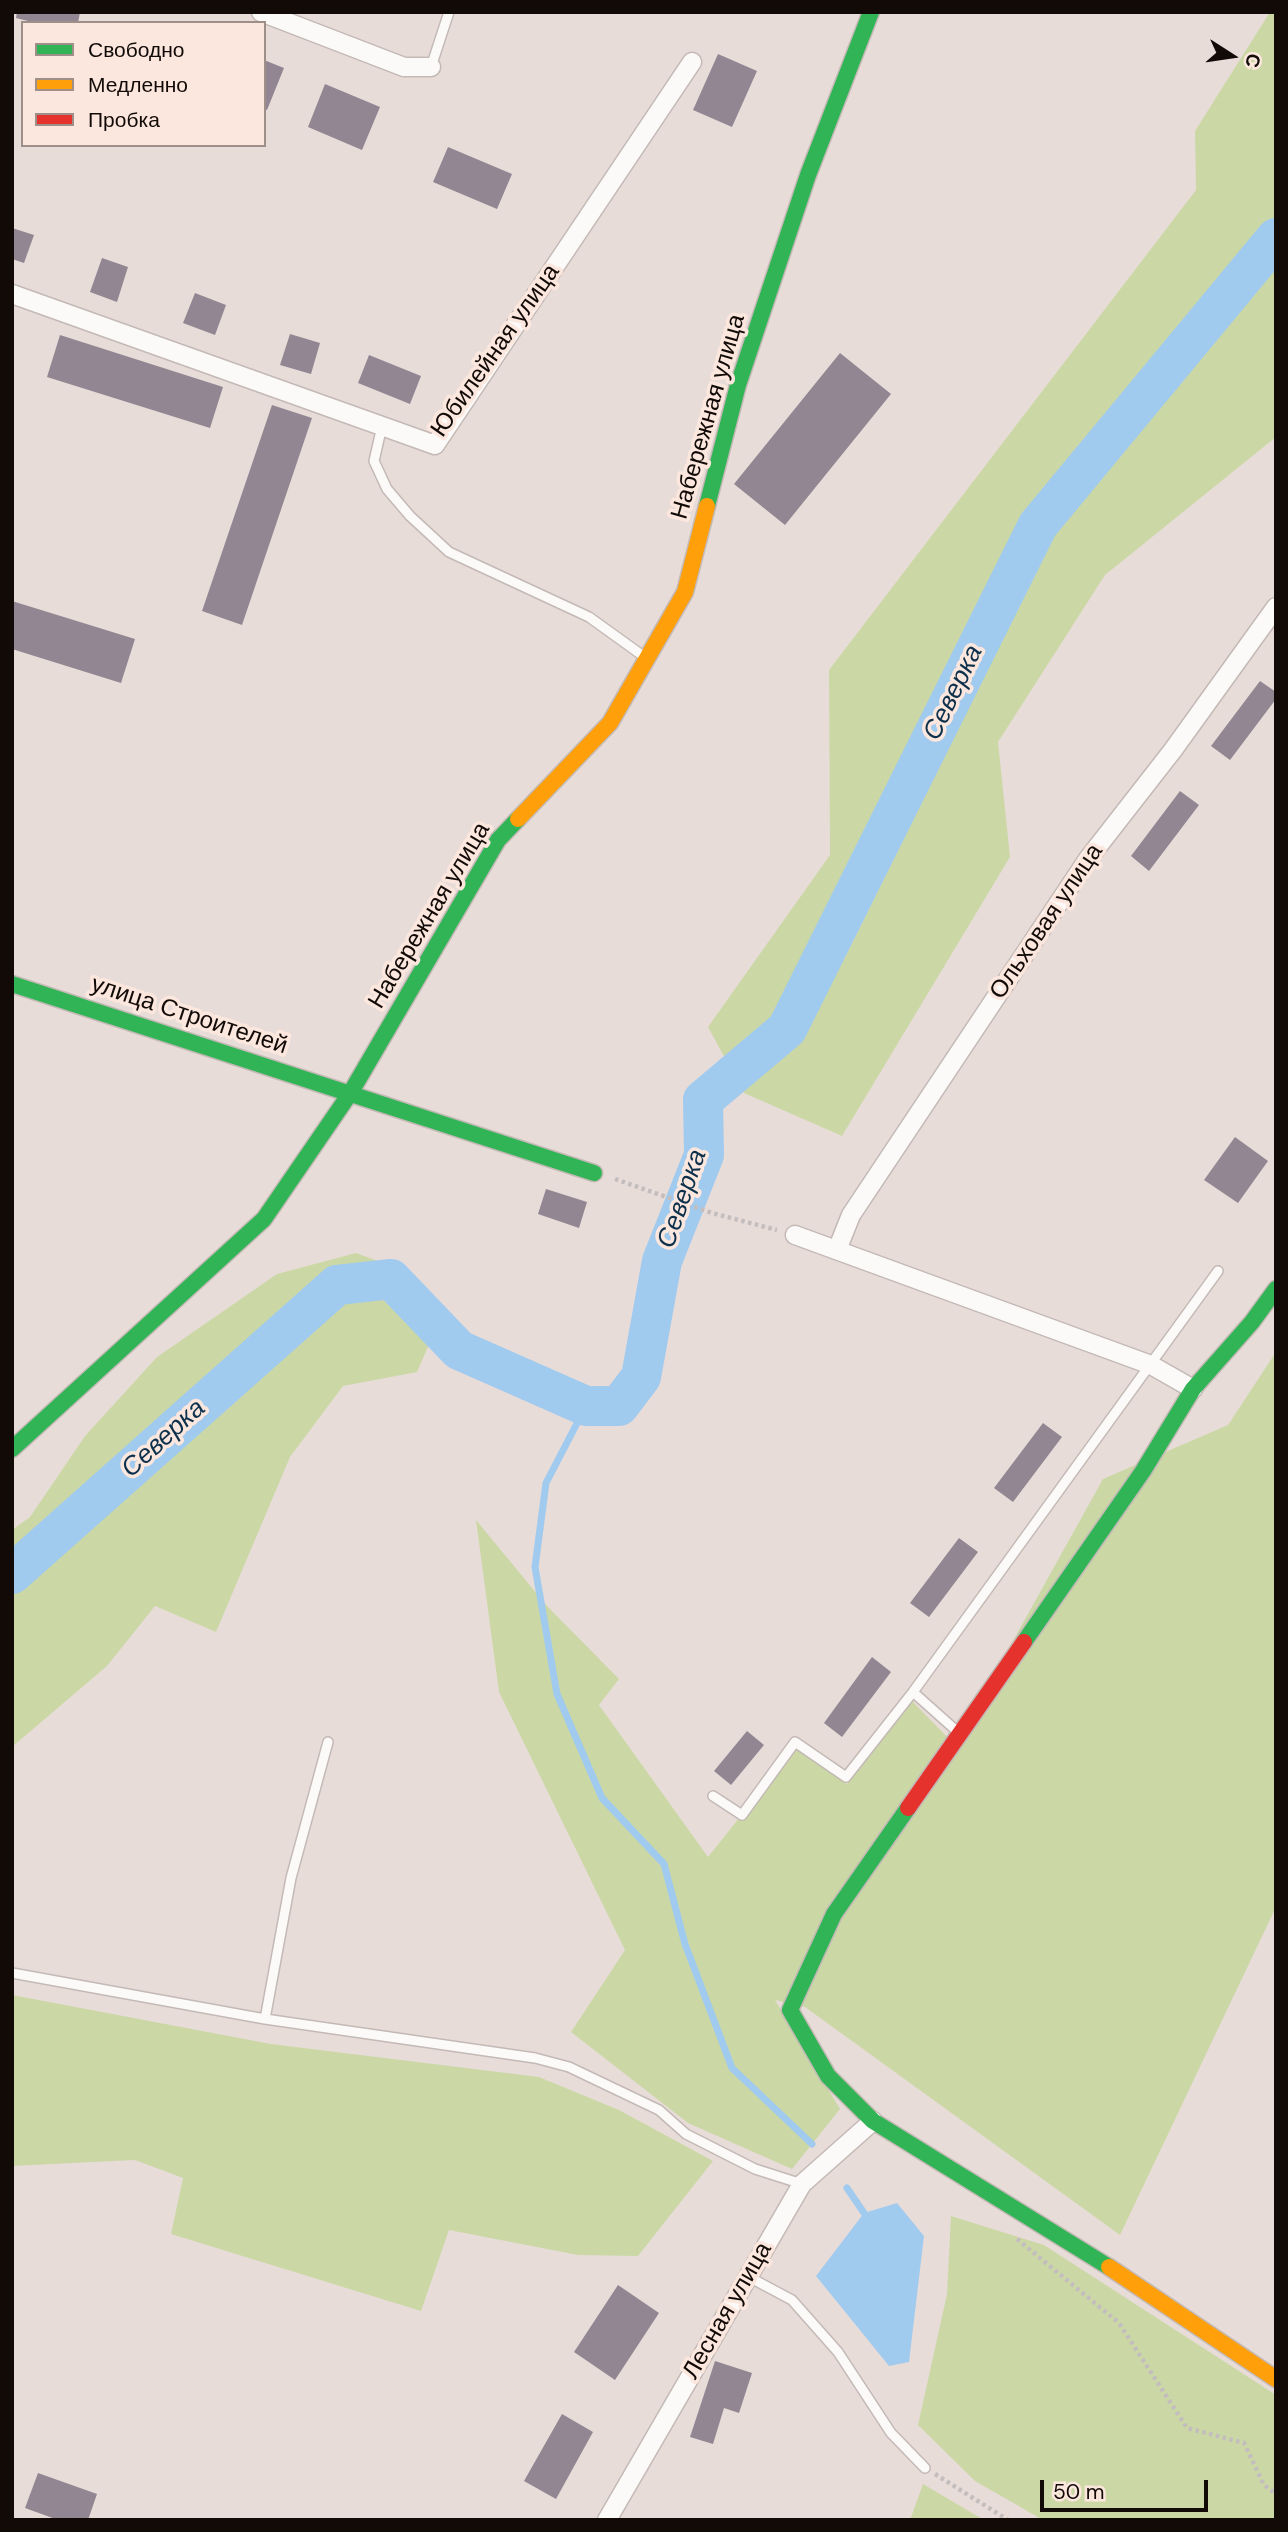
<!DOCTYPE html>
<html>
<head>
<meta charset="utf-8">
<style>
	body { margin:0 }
	#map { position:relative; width:1288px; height:2532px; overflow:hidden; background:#e8dcd8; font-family:"DM Sans",sans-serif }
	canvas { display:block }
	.frame { position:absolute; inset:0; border:14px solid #110a07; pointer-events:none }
	.legend { position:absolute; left:21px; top:21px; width:245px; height:126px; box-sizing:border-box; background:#fce7de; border:2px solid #9e8f88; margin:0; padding:9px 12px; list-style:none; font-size:21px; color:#110a07 }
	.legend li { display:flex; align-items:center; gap:14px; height:35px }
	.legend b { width:35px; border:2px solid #9e8f88 }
	.north { position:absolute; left:1197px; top:21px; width:70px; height:70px; -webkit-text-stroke:5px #fce7de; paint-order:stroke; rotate:102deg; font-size:19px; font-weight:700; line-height:28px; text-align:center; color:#110a07 }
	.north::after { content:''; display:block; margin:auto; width:24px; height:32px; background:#110a07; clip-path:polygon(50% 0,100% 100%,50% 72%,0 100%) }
	.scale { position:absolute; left:1040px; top:2480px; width:168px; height:32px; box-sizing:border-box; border:4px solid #110a07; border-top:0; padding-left:9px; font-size:21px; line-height:24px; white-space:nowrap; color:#110a07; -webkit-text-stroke:5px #fce7de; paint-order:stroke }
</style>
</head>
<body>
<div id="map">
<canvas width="1288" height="2532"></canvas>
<div class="frame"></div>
<ul class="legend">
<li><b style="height:9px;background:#30b455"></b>Свободно</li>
<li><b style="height:9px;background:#ff9f0a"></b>Медленно</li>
<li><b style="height:9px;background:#e5322d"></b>Пробка</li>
</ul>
<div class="north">С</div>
<div class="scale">50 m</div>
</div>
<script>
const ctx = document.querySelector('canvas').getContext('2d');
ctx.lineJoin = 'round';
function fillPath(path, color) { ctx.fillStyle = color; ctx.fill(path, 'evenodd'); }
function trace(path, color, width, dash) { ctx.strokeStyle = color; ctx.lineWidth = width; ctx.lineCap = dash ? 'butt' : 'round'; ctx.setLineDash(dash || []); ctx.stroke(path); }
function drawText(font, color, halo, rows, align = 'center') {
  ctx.font = font + ' "DM Sans",sans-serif'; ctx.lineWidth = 7; ctx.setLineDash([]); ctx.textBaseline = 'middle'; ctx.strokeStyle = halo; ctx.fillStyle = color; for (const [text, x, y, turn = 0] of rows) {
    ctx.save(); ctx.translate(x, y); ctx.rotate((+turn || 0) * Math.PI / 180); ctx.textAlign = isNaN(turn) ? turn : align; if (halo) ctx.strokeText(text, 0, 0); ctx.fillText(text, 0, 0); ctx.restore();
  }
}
fillPath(new Path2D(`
	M1270,12H1276V437L1105,575L998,742L1010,857L842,1136L744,1093L708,1027L830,855L829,670L1196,190L1195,131Z
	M356,1253L408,1272L444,1310L417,1372L343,1386L290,1457L216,1632L155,1606L107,1666L12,1747V1530L30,1517L85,1436L157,1357L277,1274Z
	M1276,1352V1907L1120,2235L805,2007L775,2000L840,2109L792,2169L688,2123L571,2032L625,1950L499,1692L476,1520L547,1606L619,1679L599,1705L708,1857L795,1748L847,1784L912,1701L955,1745L1103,1479L1228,1425Z
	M12,1995L271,2044L539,2077L619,2110L713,2161L638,2256L578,2255L449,2230L421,2311L171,2234L183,2178L135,2160L12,2166Z
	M951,2216L1044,2245L1276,2395V2520H1043L975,2481L918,2425L947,2294Z
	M923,2484L984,2520H910Z`), '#cbd8a6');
fillPath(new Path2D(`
	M897,2203L924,2236L909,2362L889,2366L816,2276L864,2213Z`), '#a1caef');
trace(new Path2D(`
	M586,1406L546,1483L535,1567L557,1694L602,1798L664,1864L685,1944L732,2068L812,2144
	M847,2188L864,2213`), '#a1caef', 7);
trace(new Path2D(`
	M12,1574L337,1285L391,1279L459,1350L586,1406H619L641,1377L662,1261L704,1155L703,1100L787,1029L1038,525L1276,238`), '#a1caef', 40);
fillPath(new Path2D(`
	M17,12H80L78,23H36L16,18Z
	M718,54L757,71L732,127L693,110Z
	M264,60L284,68L267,110L264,109Z
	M325,84L380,107L362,150L308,127Z
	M448,147L512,174L497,209L433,182Z
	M12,228L34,235L24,263L12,259Z
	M102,258L128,267L117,302L90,292Z
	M195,293L226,305L215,335L183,323Z
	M290,334L320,343L311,374L280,365Z
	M60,335L223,387L210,428L47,377Z
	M840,353L891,394L785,525L734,484Z
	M369,355L421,376L410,404L358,383Z
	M272,405L312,418L242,625L202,611Z
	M12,601L135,639L121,683L12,649Z
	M1260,681L1276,692V699L1230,760L1211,746Z
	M1180,791L1199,805L1149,871L1131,856Z
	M1235,1137L1268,1161L1238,1203L1204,1180Z
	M546,1189L587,1202L579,1228L538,1214Z
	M1043,1423L1062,1437L1013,1502L994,1488Z
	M959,1538L978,1552L929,1617L910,1603Z
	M872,1657L891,1672L842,1737L824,1723Z
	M747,1731L764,1745L731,1785L714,1771Z
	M618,2285L659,2313L615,2380L574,2352Z
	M715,2361L752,2373L739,2413L724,2408L713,2444L690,2437Z
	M562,2414L593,2432L556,2499L524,2481Z
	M38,2473L97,2494L88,2520H58L25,2508Z`), '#928693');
const lane = new Path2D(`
	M431,67L449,12
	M382,426L374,461L387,489L410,516L449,552L589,617L646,658
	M913,1692L959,1733
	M713,1796L742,1815L795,1742L846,1777L913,1692L1218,1271
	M12,1973L265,2019L535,2058L569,2067L659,2110L686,2134L755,2169L802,2184
	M265,2019L291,1878L328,1742
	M747,2276L792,2300L838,2352L891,2433L925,2468`);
const street = new Path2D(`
	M261,12L404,67H431
	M12,294L435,445L692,62
	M795,1235L1151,1365L1193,1389
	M837,1250L851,1215L1088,859L1173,750L1276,607
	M607,2520L802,2184L873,2121`);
const fast = new Path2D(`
	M707,506L738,385L808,175L871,12
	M12,984L594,1173
	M12,1449L264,1219L351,1092L498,840L518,819
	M1024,1642L1143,1471L1193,1389L1252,1322L1276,1289
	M908,1808L834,1914L790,2010L828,2076L873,2121L1109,2267`);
const slow = new Path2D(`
	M518,819L610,723L685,592L707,506
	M1109,2267L1276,2379`);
const jam = new Path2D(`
	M908,1808L1024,1642`);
trace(lane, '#c3b9b5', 12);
trace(street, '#c3b9b5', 21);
trace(fast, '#c3b9b5', 19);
trace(slow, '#c3b9b5', 19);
trace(jam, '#c3b9b5', 19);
trace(new Path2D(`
	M615,1179L712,1213L777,1230
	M1017,2239L1119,2323L1187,2428L1244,2443L1264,2485L1276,2494
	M935,2474L1008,2520`), '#c3bebd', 4.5, [3.5, 3.5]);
trace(lane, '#fcfaf9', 9);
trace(street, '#fcfaf9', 18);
trace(fast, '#30b455', 16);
trace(slow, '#ff9f0a', 16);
trace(jam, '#e5322d', 16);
drawText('24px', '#110a07', '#fce7de', [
	["Юбилейная улица",496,351,-55],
	["Набережная улица",709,417,-74],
	["Набережная улица",430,916,-59],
	["Ольховая улица",1047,922,-56],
	["улица Строителей",189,1016,18],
	["Лесная улица",728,2311,-60]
]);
drawText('italic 26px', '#0d314c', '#fce7de', [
	["Северка",954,693,-64],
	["Северка",683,1199,-71],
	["Северка",164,1439,-42]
]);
</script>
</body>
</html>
